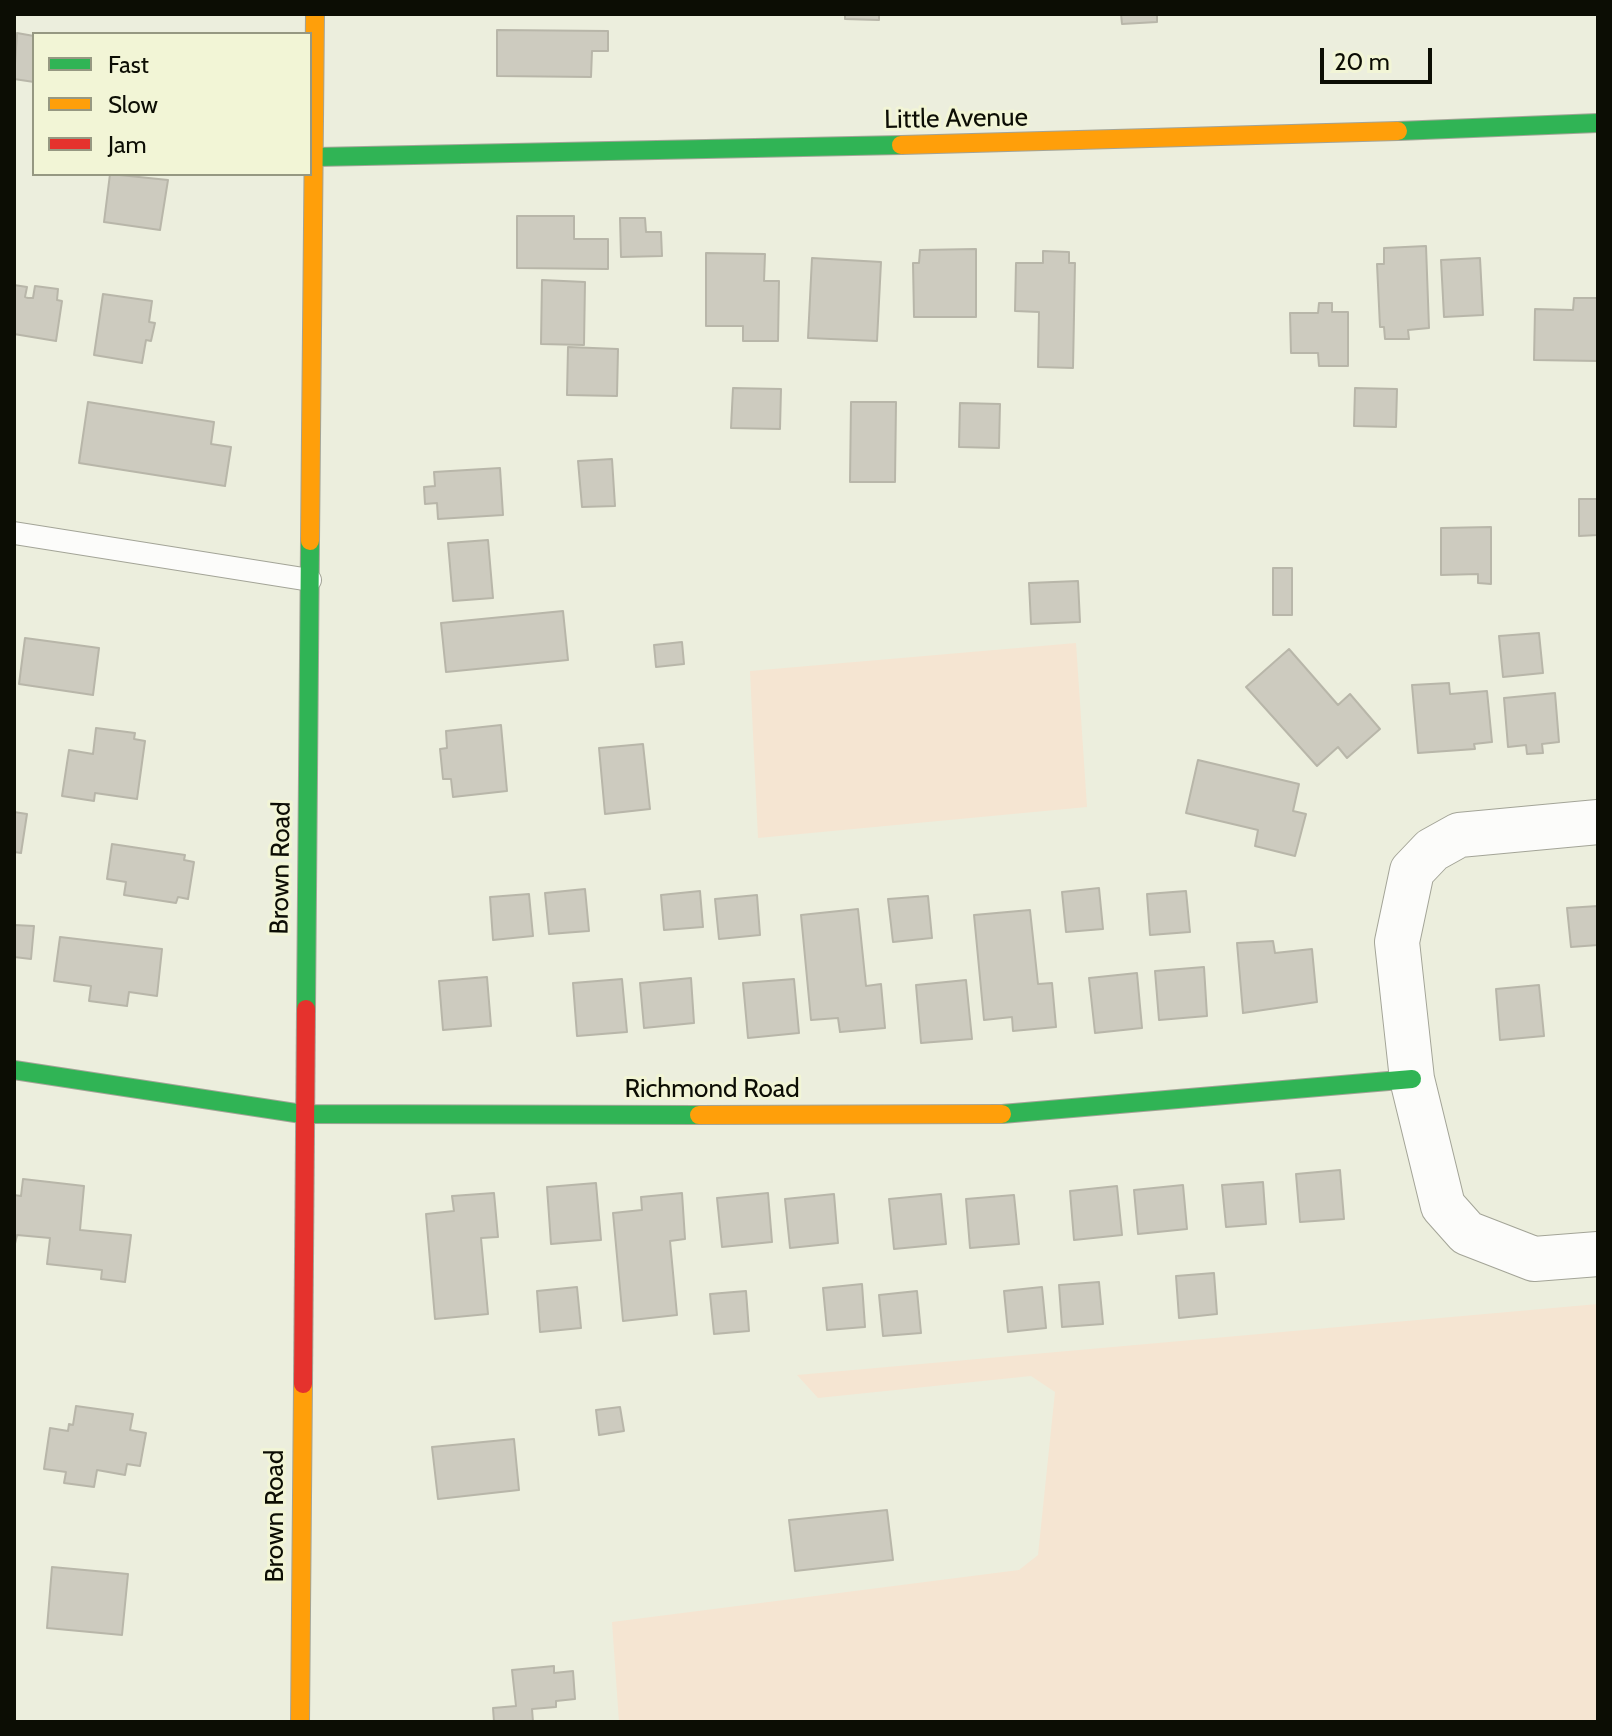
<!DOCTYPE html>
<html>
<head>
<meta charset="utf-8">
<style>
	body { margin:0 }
	#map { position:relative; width:1612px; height:1736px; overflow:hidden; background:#eceedd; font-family:Cabin,sans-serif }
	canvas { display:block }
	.frame { position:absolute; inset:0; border:16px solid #0c0d04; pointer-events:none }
	.legend { position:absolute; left:32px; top:32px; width:280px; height:144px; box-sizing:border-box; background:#f2f5d6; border:2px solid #969882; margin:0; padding:10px 14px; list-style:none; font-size:24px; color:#0c0d04 }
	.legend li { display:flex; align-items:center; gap:16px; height:40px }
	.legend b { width:40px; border:2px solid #969882 }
	.scale { position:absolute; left:1320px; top:48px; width:112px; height:36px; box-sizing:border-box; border:4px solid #0c0d04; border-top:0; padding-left:10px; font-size:24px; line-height:28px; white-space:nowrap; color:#0c0d04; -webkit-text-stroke:6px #f2f5d6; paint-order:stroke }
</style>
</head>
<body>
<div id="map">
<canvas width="1612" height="1736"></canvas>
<div class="frame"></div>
<ul class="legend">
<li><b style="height:10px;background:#30b455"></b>Fast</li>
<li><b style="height:10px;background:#ff9f0a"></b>Slow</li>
<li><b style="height:10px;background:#e5322d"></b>Jam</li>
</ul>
<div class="scale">20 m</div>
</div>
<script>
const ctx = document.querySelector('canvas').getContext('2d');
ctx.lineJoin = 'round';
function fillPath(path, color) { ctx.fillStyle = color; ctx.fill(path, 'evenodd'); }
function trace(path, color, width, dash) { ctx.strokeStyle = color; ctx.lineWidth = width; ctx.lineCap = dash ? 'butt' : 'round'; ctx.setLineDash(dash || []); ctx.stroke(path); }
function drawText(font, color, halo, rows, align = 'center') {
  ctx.font = font + ' Cabin,sans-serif'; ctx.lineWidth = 6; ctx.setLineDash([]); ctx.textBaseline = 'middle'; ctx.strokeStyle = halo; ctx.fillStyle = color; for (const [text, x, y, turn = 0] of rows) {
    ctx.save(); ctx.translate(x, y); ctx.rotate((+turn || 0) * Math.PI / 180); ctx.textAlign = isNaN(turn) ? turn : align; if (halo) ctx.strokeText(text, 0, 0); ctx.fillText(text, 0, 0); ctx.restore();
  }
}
fillPath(new Path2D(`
	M1076,643L1087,807L758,838L750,671Z
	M1598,1304V1722H619L612,1622L1019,1570L1038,1555L1055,1392L1031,1376L818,1398L797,1375Z`), '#f5e5d2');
const building = new Path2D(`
	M845,14H879V20L845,19Z
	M1121,14H1157V22L1122,24Z
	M497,30L608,31V51H592L591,77L497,76Z
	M17,33L34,36V82L14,79Z
	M110,174L168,180L160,230L104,222Z
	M517,216H574V239H608V269L517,268Z
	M620,218H645L646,232H661L662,256L621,257Z
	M1426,246L1429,328L1408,330L1409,339H1385L1384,327H1380L1377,264H1384V248Z
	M976,249V317H914L913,263H919L920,250Z
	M1043,251L1069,252V263H1075L1073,368L1038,367L1039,312L1015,311L1016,263H1043Z
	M706,253L765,254L764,281H779L778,341H743V326H706Z
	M812,258L881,262L877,341L808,338Z
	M1480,258L1483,315L1444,317L1441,260Z
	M542,280L585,282L584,345L541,344Z
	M14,285L27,287L25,297L28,298H33L35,286L58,289L57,300L62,301L56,341L14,334Z
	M103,294L152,301L149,322L155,323L151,341L146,340L142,363L94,355Z
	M1574,298H1598V361L1534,360L1535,309L1573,310Z
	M1319,303H1332V312H1348V366H1319L1318,353H1291L1290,313H1318Z
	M568,347L618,349L617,396L567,395Z
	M733,388L781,389L780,429L731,428Z
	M1355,388L1397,389L1396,427L1354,426Z
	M88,402L214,422L211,444L231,447L225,486L79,463Z
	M851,402H896L895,482H850Z
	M960,403L1000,404L999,448L959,447Z
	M612,459L615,506L582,507L578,461Z
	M500,468L503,515L438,519L437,503L425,504L424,487L435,486L434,472Z
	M1579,499H1598V535L1579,536Z
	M1491,527V584L1478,583V574L1441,575V528Z
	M488,540L493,598L453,601L448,543Z
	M1273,568H1292V615H1273Z
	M1078,581L1080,622L1031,624L1029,583Z
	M563,611L568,660L446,672L441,623Z
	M1539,633L1543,673L1503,677L1499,636Z
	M25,638L99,648L93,695L19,684Z
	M682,642L684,664L656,667L654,645Z
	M1289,649L1338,705L1350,694L1380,729L1347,758L1338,747L1317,766L1246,687Z
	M1449,683L1450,694L1487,691L1492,742L1474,744L1475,749L1418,753L1412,685Z
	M1555,693L1559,742L1542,744L1543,753L1527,754L1526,745L1508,747L1504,698Z
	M501,725L507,791L453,797L451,779H443L440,749L447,748L446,731Z
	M96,728L135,733L134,739L145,741L137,799L95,793L94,801L62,796L69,750L93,754Z
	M643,744L650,809L605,814L599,748Z
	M1198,760L1299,784L1293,811L1306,814L1295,856L1255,846L1258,830L1186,813Z
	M14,812L27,814L21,853L14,852Z
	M112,844L185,855L184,860L194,862L188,899L178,897L176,903L124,895L126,882L107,879Z
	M1099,888L1103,929L1066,932L1062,892Z
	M585,889L589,931L549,934L545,893Z
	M700,891L703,927L664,930L661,895Z
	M1186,891L1190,932L1150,935L1147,894Z
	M529,894L533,936L493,940L490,897Z
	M757,895L760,935L719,939L715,899Z
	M928,896L932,938L893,942L888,899Z
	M1598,906V945L1571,947L1567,908Z
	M858,909L866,986L881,984L885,1028L840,1032L838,1018L811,1020L801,915Z
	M1030,910L1038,984L1052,983L1056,1027L1013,1031L1012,1017L984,1020L974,915Z
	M14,925L34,926L31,959L14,957Z
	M60,937L162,949L157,996L129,992L127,1006L89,1001L91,986L54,981Z
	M1273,941L1275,953L1312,949L1317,1002L1243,1013L1237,943Z
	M1204,967L1207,1016L1159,1020L1155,971Z
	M1137,973L1142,1028L1095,1033L1089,978Z
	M487,977L491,1026L443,1030L439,981Z
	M691,978L694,1023L644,1028L640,983Z
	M622,979L627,1032L577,1036L573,983Z
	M794,979L799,1033L748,1038L743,983Z
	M966,980L972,1039L921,1043L916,985Z
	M1539,985L1544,1036L1500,1040L1496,989Z
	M1340,1170L1344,1219L1300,1222L1296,1174Z
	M23,1179L84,1186L80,1230L131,1235L125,1282L101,1279L102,1270L47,1264L50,1238L17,1235L14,1248V1195L21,1196Z
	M1263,1182L1266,1224L1226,1227L1222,1185Z
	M596,1183L601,1240L551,1244L547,1187Z
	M1183,1185L1187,1229L1138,1234L1134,1190Z
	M1117,1186L1122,1235L1074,1240L1070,1191Z
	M494,1193L498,1237L481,1238L488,1314L435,1319L426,1214L454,1211L452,1196Z
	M682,1193L685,1239L670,1241L677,1315L623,1321L613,1213L642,1210L641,1197Z
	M768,1193L772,1242L722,1247L717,1198Z
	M834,1194L838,1243L790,1248L785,1199Z
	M941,1194L946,1244L894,1249L889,1199Z
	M1014,1195L1019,1244L970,1248L966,1199Z
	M1214,1273L1217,1314L1179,1318L1176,1276Z
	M1099,1282L1103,1324L1062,1327L1059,1285Z
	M862,1284L865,1327L827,1330L823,1288Z
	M577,1287L581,1328L540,1332L537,1291Z
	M1042,1287L1046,1328L1008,1332L1004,1291Z
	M746,1291L749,1331L714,1334L710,1294Z
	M917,1291L921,1333L883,1336L879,1295Z
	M76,1406L133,1414L130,1430L146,1433L140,1466L127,1464L125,1475L97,1470L94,1487L64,1483L66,1472L44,1469L50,1428L68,1431L69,1424L73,1425Z
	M620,1407L624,1431L599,1435L596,1410Z
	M514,1439L519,1490L438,1499L432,1447Z
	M887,1510L893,1560L795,1571L789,1520Z
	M52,1567L128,1574L122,1635L47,1628Z
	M554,1666V1673L573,1671L575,1699L556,1701V1707L532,1709L533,1722H494L493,1708L516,1706L512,1670Z`);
fillPath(building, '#cdcbbf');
trace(building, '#b8b6a9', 2);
const lane = new Path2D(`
	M14,533L310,580`);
const street = new Path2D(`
	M1598,822L1459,835L1432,850L1412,871L1397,942L1412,1079L1443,1206L1467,1233L1534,1259L1598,1254`);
const fast = new Path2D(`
	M1398,131L1598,123
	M316,157L901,145
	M306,1009L310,541
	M14,1070L302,1114L699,1115
	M1002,1114L1412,1079`);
const slow = new Path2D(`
	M901,145L1398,131
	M310,541L315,14
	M699,1115L1002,1114
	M300,1722L303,1384`);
const jam = new Path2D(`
	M303,1384L306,1009`);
trace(lane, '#a3a497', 24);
trace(street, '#a3a497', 46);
trace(fast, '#a3a497', 20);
trace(slow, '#a3a497', 20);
trace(jam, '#a3a497', 20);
trace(lane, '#fcfcfa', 22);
trace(street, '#fcfcfa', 44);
trace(fast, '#30b455', 18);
trace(slow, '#ff9f0a', 18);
trace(jam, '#e5322d', 18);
drawText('26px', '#0c0d04', '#f2f5d6', [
	["Little Avenue",956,119,-1],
	["Brown Road",281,868,-89],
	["Richmond Road",712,1089],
	["Brown Road",275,1516,-90]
]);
</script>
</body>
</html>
